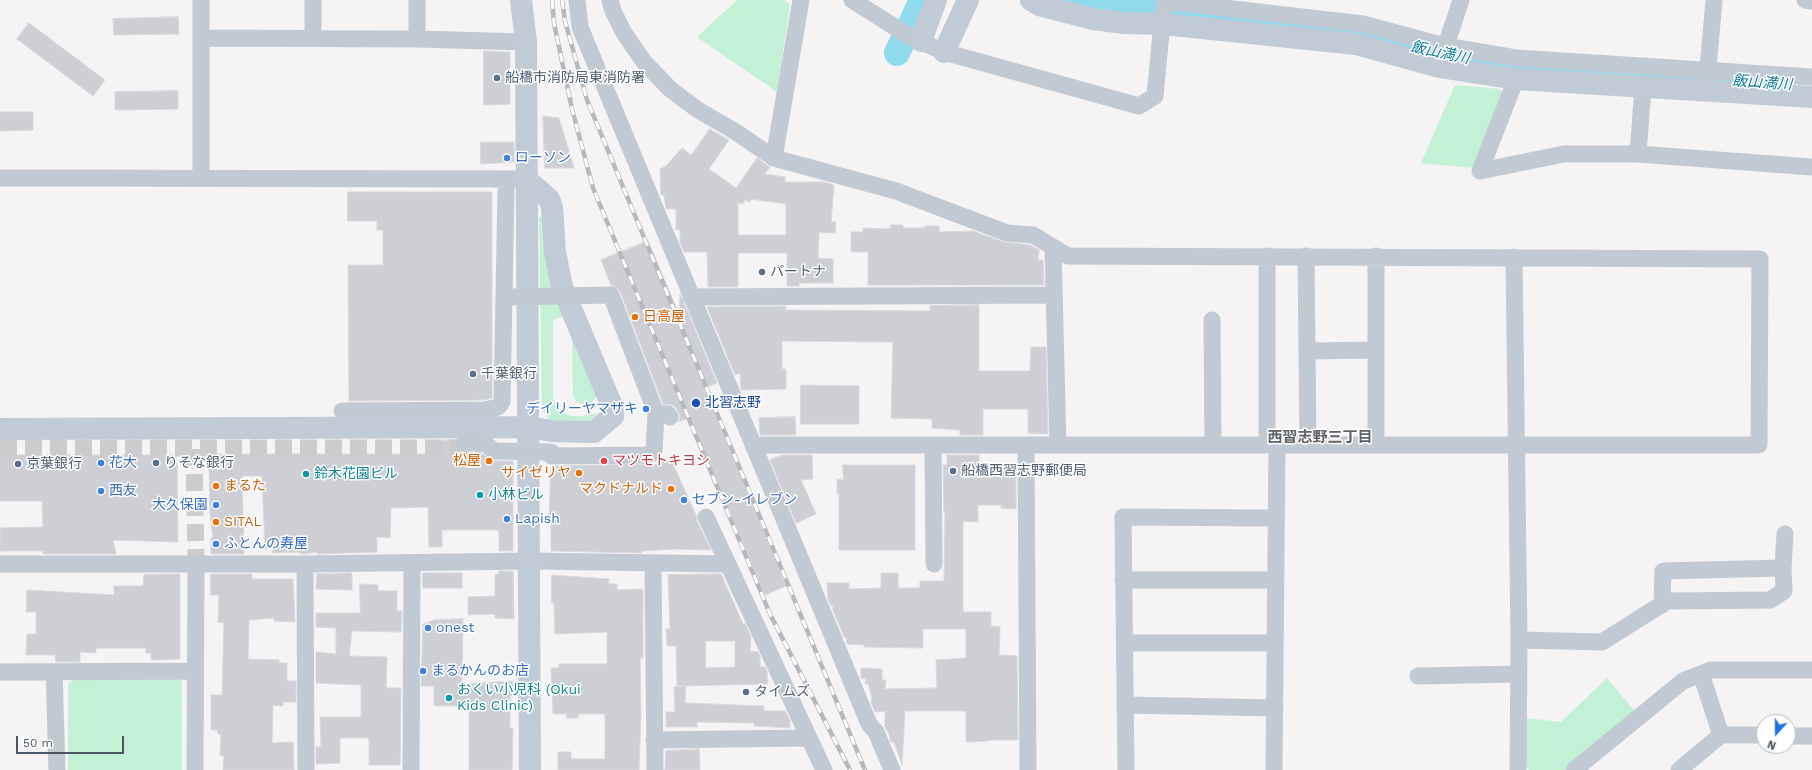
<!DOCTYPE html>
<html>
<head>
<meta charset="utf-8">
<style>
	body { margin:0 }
	#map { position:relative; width:1812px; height:770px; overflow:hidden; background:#f5f3f3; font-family:"Work Sans",sans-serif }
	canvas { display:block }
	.north { position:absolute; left:1756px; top:714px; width:40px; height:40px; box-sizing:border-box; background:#fff; border:1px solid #b7bbc0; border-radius:50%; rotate:201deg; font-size:11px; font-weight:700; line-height:16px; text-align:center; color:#4a5661 }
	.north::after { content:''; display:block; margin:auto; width:14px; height:18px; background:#1a73e8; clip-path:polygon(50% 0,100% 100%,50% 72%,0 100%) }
	.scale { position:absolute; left:16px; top:736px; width:108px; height:18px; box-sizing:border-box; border:2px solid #4a5661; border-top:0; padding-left:5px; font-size:12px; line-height:14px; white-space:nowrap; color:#4a5661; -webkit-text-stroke:3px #fff; paint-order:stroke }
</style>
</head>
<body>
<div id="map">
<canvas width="1812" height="770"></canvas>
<div class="north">N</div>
<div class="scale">50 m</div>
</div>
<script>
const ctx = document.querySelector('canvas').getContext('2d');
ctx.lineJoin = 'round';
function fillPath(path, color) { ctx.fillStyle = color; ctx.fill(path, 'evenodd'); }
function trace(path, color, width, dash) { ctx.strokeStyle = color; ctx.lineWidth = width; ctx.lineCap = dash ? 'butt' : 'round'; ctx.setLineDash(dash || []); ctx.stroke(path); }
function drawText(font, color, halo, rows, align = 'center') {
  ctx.font = font + ' "Work Sans","Noto Sans JP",sans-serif'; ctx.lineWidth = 3; ctx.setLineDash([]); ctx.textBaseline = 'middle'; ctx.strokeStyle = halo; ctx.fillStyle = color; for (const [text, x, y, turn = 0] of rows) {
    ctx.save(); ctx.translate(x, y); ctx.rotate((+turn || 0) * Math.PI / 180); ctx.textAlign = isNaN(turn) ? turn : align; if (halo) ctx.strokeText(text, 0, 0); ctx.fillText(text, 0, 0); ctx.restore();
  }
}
fillPath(new Path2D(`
	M737,0H783L790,4L777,92L697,37Z
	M1455,85L1500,89L1503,95L1473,168L1421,163Z
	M539,217H545L564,317L556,318L553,321V398L555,402L561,411L570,416H583L598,413L589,421L550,420L542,410Z
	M572,339L598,395L590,404C583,405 575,404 573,395Z
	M1607,678L1636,713L1565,770H1529L1525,766L1526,718L1561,722Z
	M74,679H182V770H68V684Z`), '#c3f1d5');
trace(new Path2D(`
	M1070,0L1123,11H1169L1361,33L1388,39L1442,56L1515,67L1734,81
	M897,53L922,0`), '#90daee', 26);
const building = new Path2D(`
	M178,17L179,34L114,35L113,19Z
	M29,23L105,80L93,96L17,39Z
	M484,51L510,52V104L484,105Z
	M178,91V109L115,110V92Z
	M0,112H33V130L0,131Z
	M543,116L559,118L574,168H545Z
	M710,129L729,140L709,169L736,188L757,158L770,167L765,174L785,177V182H824L834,185L831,222H836L835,233L819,232L818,258L833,259V283H799V286H787V253H738V287H708L707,252H684L680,243V230H676V209H666L664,195H661L660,169L666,166L682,148L691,155ZM751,199L786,204V235H738V203L743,204L744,200L750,202Z
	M481,142H514V162L481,164Z
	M348,192H492V398L484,400L349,401L348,265H383V230H377V221H348Z
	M891,225H903V228H925V226H939V232L973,231L1004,242L1030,245L1039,250L1038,260H1043L1044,285H868V252H851V232H863V228L887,229L891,228Z
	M648,241L679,314L680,293L717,383L704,388L786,586L765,595L690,417L679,422L680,416L676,408L673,405L663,404L620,291L616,287L611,285L601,260Z
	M979,305V371H1030L1031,347H1046L1048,434L1028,433V409H983V435H960V430L932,428V419L891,418L893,342L782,341V369H786V389L741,390L740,373L735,375L707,307L786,306L785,310L930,311V306Z
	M801,385L859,386V424H801Z
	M795,417L796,435H760L759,418Z
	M455,440V448L459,452L481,453L494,461H513V551H499V530H442V547H429L428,507L391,508L390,538L377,537V552L317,554V552L305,554H301L299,552L273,553L272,548L265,549L262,476H242L244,554H211V538H213L210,514L209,463L216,454H427L426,441Z
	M0,455H173L177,459L178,542L113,540L116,554H43V551H0V528L43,527L42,501H0Z
	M783,455H812L813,479L801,480L816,514L796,523L770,460Z
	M947,455H979L980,469H986V471L1016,472V509L1001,508V505H978V522L963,521V612H991V626L1000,627L999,655L1017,656L1018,740H989V741L966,742V711H905L902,765L894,742H891L889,734L885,727V711L875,712L871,702L872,698L868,684H865L866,679L861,678V668L882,669V680H886L885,689L937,688L936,660L966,658V629H923V648L864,647V645L847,644L846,638L844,637L833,610V606H831L828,599L827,583H849V589L881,588V573H898V588H920V581H944L945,512H944L943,465H947Z
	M667,460L672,462L696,515L697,521L711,550L677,549L642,551V553L551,551V517H549L551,466L654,464V465Z
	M843,465H915V550H839V494H837V479L843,480Z
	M499,571H513L514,619L495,618V614L468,615V597L495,596V574H499Z
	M351,573L352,574V590L316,589L317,574Z
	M423,573H462V588H423Z
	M169,574H180V659L151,660V653H146V648H96V653L80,652V662H56L55,655H26L27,634H36V612H26L27,590L114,595V586H143L144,575Z
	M211,574H252V579H293L295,622L274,621V618L249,620L248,659L279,660V663H287V681H296V702H283V706L273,705L272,743L293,742L294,770H223L224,756L220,755L221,734H218V730H211V695H222L224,623L218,622L219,595H211Z
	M721,574L743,624L745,623L751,637L750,651L758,652L760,656V667H765L767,672L768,684L677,686L676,646H667L666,629H670L668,575ZM706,641H735V667L706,668Z
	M552,575L609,579L608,584H617V590L643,589V658H640L641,716L639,770H558V752H571V759H605V714H578V718H566L567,714H553L551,668H559V664H607V632L555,634L554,603H552Z
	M360,584L378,585V591H397V611H402L401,632L352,631L349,656L387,657L386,688H401L400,765H369V738H340V763L316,764V747H321L320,717H361V685L316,683V652L336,654V628L316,627V613H360Z
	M463,619L462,684L513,681V696H510V728H513L512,770H469V706H434V686H421L423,624L434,620Z
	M686,686L685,703L764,706V711H785L790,720V728L754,726V723L697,722V727H666V712H675L674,687Z
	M699,749L700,770H665L666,751Z`);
fillPath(building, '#cdcfd5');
trace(building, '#d7d9de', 1);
trace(new Path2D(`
	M0,448H481
	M194,449L196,564`), '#caccce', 17, [17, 8]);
trace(new Path2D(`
	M313,0V38
	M417,0V39
	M577,0L580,27L869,724L876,732L892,770
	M610,0L613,11L624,33L644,62L670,89L698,110L736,132L774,158L896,191L1007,233L1033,235L1068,256L1760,259L1759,445H753
	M852,0L909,36L944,52L1139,106L1155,96L1163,12
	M1805,0L1812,1
	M1164,1L1363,24L1445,46L1516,58L1812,77
	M201,38L417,39L526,42
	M1442,57L1461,0
	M1516,79L1480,171L1564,154H1638L1812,167
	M1707,80L1714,0
	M1638,154L1643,87
	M774,158L801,0
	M0,178L526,179
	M201,178V0
	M1053,247L1058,445
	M1267,256V445
	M1306,256L1308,445
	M1376,256V445
	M1514,257L1519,640L1518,770
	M691,297L1054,295
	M1212,320L1213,445
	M1307,351L1376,350
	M342,411L485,410L498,407L502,402L506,190
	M656,413L668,414L670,417
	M933,445L934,564
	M1026,445L1028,770
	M706,517L824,770
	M653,563L655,770
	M0,564H305L530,561L728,564
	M305,564L306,770
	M1123,580H1276
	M1662,605L1663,571L1783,568
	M1519,640L1602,642L1667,601L1770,600L1784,591L1783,568L1785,534
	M1125,643H1275
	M0,672L195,671
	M54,672L57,770
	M1701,674L1721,735
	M1418,676L1519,674
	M1125,705L1275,708
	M1788,736H1812
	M654,740L809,738
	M195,770L196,564
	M411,770L412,563
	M1126,770L1123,517L1276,518
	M1274,770L1277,445
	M1574,770L1683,681L1711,670H1812
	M1679,770L1721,735H1764`), '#c1cad2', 17);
trace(new Path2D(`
	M521,0L526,42L530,770
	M1031,0L1039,5L1093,19L1124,23L1163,24L1356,44L1439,67L1516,79L1812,97
	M921,41L936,0
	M944,52L968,0
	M0,429L528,427L552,431L594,432L613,416L612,406L562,287L555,252L552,207L549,199L526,179`), '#c1cbd6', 22);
const rail = new Path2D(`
	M552,0L554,23L572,109L593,188L770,614L850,770
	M562,0L565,21L587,100L865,770`);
trace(rail, '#b5b8bd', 4.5);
trace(rail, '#fff', 3, [9]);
trace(new Path2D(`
	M464,443H485L494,451L551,452V456L650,455L654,451L656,413L611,295L509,297`), '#c1cad2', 17);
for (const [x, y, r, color] of [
	[497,78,4,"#5c6f8a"],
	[507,158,4,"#3f7fe0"],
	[762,272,4,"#5c6f8a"],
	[635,317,4,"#e8710a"],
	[473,374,4,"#5c6f8a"],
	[696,403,5,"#1a4fb4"],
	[646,409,4,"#3f7fe0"],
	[489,461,4,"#e8710a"],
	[604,461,4,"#e0444e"],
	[101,463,4,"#3f7fe0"],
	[156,463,4,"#5c6f8a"],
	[18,464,4,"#5c6f8a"],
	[953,471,4,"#5c6f8a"],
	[579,473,4,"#e8710a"],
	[306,474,4,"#0f9aa8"],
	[216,486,4,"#e8710a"],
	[671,489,4,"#e8710a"],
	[101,491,4,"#3f7fe0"],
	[480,495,4,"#0f9aa8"],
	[684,500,4,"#3f7fe0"],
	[216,505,4,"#3f7fe0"],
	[507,519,4,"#3f7fe0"],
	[216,522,4,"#e8710a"],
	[216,544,4,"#3f7fe0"],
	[428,628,4,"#3f7fe0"],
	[423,671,4,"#3f7fe0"],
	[746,692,4,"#5c6f8a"],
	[449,698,4,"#0f9aa8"]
]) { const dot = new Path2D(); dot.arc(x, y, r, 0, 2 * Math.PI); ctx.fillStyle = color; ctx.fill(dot); trace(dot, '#fff', 1.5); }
drawText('14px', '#4e5e75', '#fff', [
	["船橋市消防局東消防署",505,78],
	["パートナ",770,272],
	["千葉銀行",481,374],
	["りそな銀行",164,463],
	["京葉銀行",26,464],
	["船橋西習志野郵便局",961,471],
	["タイムズ",754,692]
], 'left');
drawText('14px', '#366cbe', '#fff', [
	["ローソン",515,158],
	["デイリーヤマザキ",638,409,"right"],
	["花大",109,463],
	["西友",109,491],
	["セブン-イレブン",692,500],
	["大久保園",208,505,"right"],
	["Lapish",515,519],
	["ふとんの寿屋",224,544],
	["onest",436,628],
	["まるかんのお店",431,671]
], 'left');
drawText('14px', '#c56008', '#fff', [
	["日高屋",643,317],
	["松屋",481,461,"right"],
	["サイゼリヤ",571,473,"right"],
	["まるた",224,486],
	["マクドナルド",663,489,"right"],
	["SITAL",224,522]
], 'left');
drawText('14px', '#164399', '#fff', [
	["北習志野",705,403]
], 'left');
drawText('14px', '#be3a42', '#fff', [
	["マツモトキヨシ",612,461]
], 'left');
drawText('14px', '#0d838f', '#fff', [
	["鈴木花園ビル",314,474],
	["小林ビル",488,495],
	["おくい小児科 (Okui",457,690],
	["Kids Clinic)",457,706]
], 'left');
drawText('italic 15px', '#0c7c9b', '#fff', [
	["飯山満川",1440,53,12],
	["飯山満川",1762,83,4]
]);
drawText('bold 15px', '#5f6368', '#fff', [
	["西習志野三丁目",1320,438]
]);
</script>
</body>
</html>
